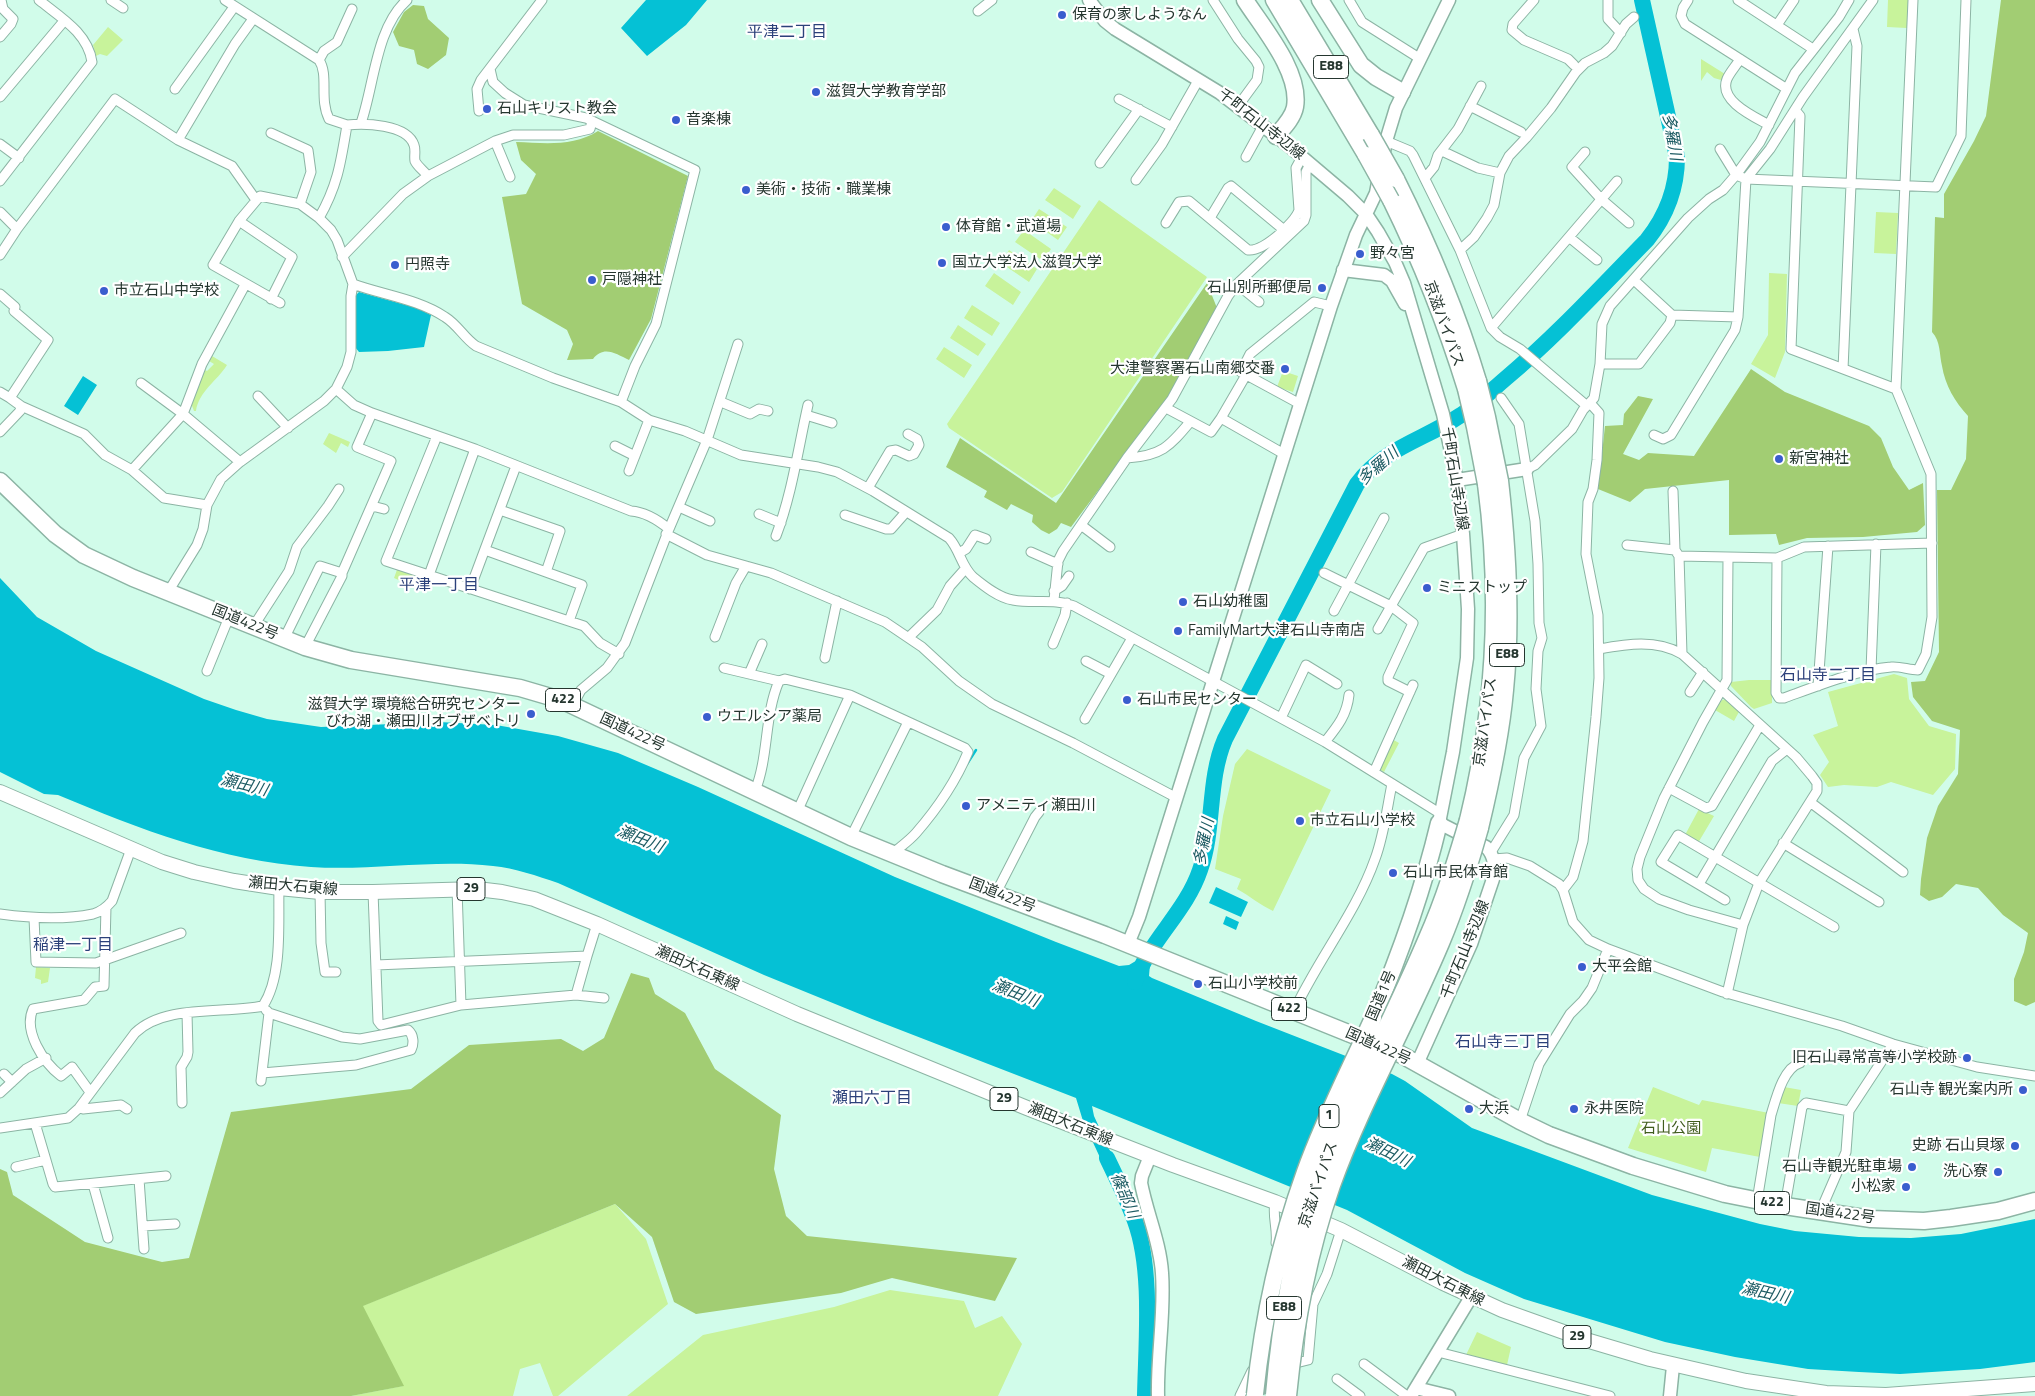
<!DOCTYPE html>
<html>
<head>
<meta charset="utf-8">
<style>
	body { margin:0 }
	canvas { display:block; background:#d1fcea }
</style>
</head>
<body>
<canvas width="2035" height="1396"></canvas>
<script>
const ctx = document.querySelector('canvas').getContext('2d');
ctx.lineJoin = 'round';
function fillPath(path, color) { ctx.fillStyle = color; ctx.fill(path, 'evenodd'); }
function trace(path, color, width, dash) { ctx.strokeStyle = color; ctx.lineWidth = width; ctx.lineCap = dash ? 'butt' : 'round'; ctx.setLineDash(dash || []); ctx.stroke(path); }
function drawText(font, color, halo, rows, align = 'center') {
  ctx.font = font + ' "Titillium Web","Noto Sans JP",sans-serif'; ctx.lineWidth = 4.5; ctx.setLineDash([]); ctx.textBaseline = 'middle'; ctx.strokeStyle = halo; ctx.fillStyle = color; for (const [text, x, y, turn = 0] of rows) {
    ctx.save(); ctx.translate(x, y); ctx.rotate((+turn || 0) * Math.PI / 180); ctx.textAlign = isNaN(turn) ? turn : align; if (halo) ctx.strokeText(text, 0, 0); ctx.fillText(text, 0, 0); ctx.restore();
  }
}
fillPath(new Path2D(`
	M1888,0H1908L1907,28L1887,27Z
	M108,27L123,40L107,56L100,54L96,56L93,45Z
	M1701,59L1725,74L1721,80L1714,78L1707,72L1701,81Z
	M1054,188L1081,206L1073,219L1045,200Z
	M1099,200L1207,277L1062,492L1052,498L949,428L947,424Z
	M1039,209L1067,227L1058,240L1031,221Z
	M1876,212L1898,213L1896,254L1874,253Z
	M1024,230L1051,249L1043,261L1015,242Z
	M1009,250L1037,269L1029,282L1001,263Z
	M994,273L1021,292L1013,305L985,286Z
	M1769,273L1787,274L1785,352L1775,378L1751,364L1768,335Z
	M972,305L1000,323L992,336L964,318Z
	M958,325L986,344L978,356L950,338Z
	M944,347L972,365L964,378L936,359Z
	M212,356L227,365C217,381 199,391 196,411H194L191,403L205,370L207,371L214,364L209,361Z
	M1283,371L1298,376L1293,392L1277,387Z
	M329,433L350,442L348,447L341,443L336,453L323,444Z
	M398,567L416,574L412,586L394,578Z
	M1894,674L1907,678L1909,699L1929,726L1956,734L1955,769L1933,795L1891,782L1877,787L1844,785L1828,787L1820,775L1829,762L1813,735L1838,726L1828,692Z
	M1749,680H1772V703L1754,709L1751,707L1731,686V682Z
	M1726,699L1740,710L1734,721L1715,710L1722,700Z
	M1390,738L1399,743L1384,772L1379,769Z
	M1247,749L1331,790L1273,911C1260,905 1250,896 1237,889L1241,879L1215,869L1223,816L1235,764Z
	M1699,809L1714,816L1698,843L1685,835Z
	M36,967L50,968L48,982L41,984V980L35,978Z
	M1653,1087L1699,1105L1702,1100L1769,1113L1760,1157L1712,1148L1706,1172L1628,1148Z
	M1784,1087L1801,1090L1798,1106L1778,1103Z
	M615,1204L646,1239L668,1304L558,1396H553L540,1363L520,1369L513,1396H351L403,1386L362,1306Z
	M890,1290L964,1301L975,1328L1002,1316L1022,1344L998,1396H627L703,1335L834,1307Z
	M1477,1332L1511,1347L1507,1365L1466,1355Z`), '#c8f39b');
fillPath(new Path2D(`
	M2001,0H2035V1002L2026,1006L2014,1001V979L2024,952L2028,933L2003,915L1978,888L1956,884L1942,897L1929,901L1920,895L1921,879L1927,838L1938,806L1958,774L1960,730L1932,721L1913,697L1911,682L1925,681L1939,652L1937,490H1951L1966,459L1968,416C1955,402 1945,385 1942,366C1939,354 1941,342 1932,332L1935,217L1944,218V194L1974,141L1986,116Z
	M413,5L424,6L428,19L449,38L446,55L428,69L417,64L414,50L399,46L393,32L404,12Z
	M598,131L688,176L651,319L629,360C616,354 604,345 593,359L567,360L573,344L567,330L522,304L502,197L526,194L536,174L521,160L516,142C544,143 573,147 598,131Z
	M1207,283L1217,308L1170,394L1071,527L1061,523L1057,529L1049,534L1041,530L1032,522L1033,515L1011,504L1007,510L984,497L987,491L946,467L960,438L1056,503Z
	M1751,369L1785,392L1869,426L1881,438L1893,467L1909,490L1923,483L1925,525L1917,532L1863,537L1807,538L1779,545L1776,534L1729,535V480L1645,489L1630,502L1598,489L1605,426L1623,425L1624,414L1638,396L1653,399L1623,454L1639,460L1648,453L1694,456Z
	M631,973L649,978L655,994L685,1013L715,1069L781,1115L774,1169L786,1216L807,1236L1017,1258L995,1301L892,1278L841,1293L696,1314L674,1302L652,1237L615,1204L363,1306L404,1386L351,1396H0V1169L7,1172L13,1195L85,1242L162,1262L189,1258L231,1112L411,1089L469,1045L561,1039L583,1051L604,1038Z`), '#a2cd73');
fillPath(new Path2D(`
	M646,0H707L686,25L647,56L621,28Z
	M359,292L417,308L431,315L424,347L388,351L359,352L355,347V296Z
	M83,376L97,385L78,415L64,406Z
	M0,578L37,617L96,651L204,699L236,710L267,719L321,727L439,722L496,725L558,736L618,753L698,787L895,877L1056,942L1119,966L1129,965L1139,959L1150,964L1149,976L1152,978L1256,1021L1392,1074L1405,1081L1472,1128L1652,1195L1760,1224L1795,1231L1859,1237L1911,1238L1961,1234L2035,1219V1362L1980,1369L1900,1374L1859,1372L1808,1369L1735,1357L1665,1342L1524,1299L1465,1273L1347,1210L1092,1106L1094,1116L1121,1175L1110,1179L1083,1121L1076,1098L872,1019L764,975L558,883C537,876 515,868 493,866C433,859 372,871 311,867C222,861 139,829 58,795L44,794L0,772Z
	M1216,887L1248,902L1241,917L1209,903Z
	M1226,916L1239,922L1236,930L1223,924Z`), '#05c1d5');
trace(new Path2D(`
	M967,764L976,750`), '#05c1d5', 2.5);
trace(new Path2D(`
	M1135,982C1148,942 1186,912 1200,870C1215,828 1207,781 1225,739L1357,484C1385,447 1424,440 1461,415C1477,405 1491,391 1505,379C1556,336 1601,287 1647,240C1667,215 1677,189 1677,157L1642,0
	M1107,1158C1117,1179 1127,1199 1135,1221C1153,1270 1146,1343 1145,1396`), '#05c1d5', 16);
const street = new Path2D(`
	M111,0L123,8
	M1213,0L1238,39L1256,61L1259,67L1257,80L1238,106
	M1349,0L1362,22L1419,58
	M1534,0L1513,24L1512,30L1524,40L1568,59L1574,65
	M1608,0V19L1621,33
	M1688,0L1683,8L1681,16L1685,24L1787,89
	M1738,0L1813,49
	M978,11L992,0
	M1777,25L1794,0
	M0,37L11,24L13,19L3,9L1,0
	M1740,59C1736,66 1730,72 1727,79C1718,101 1755,117 1769,125
	M319,60L324,51L337,42L352,9
	M490,69L493,82L505,93L524,105L586,118L695,170L656,324L635,366L621,402
	M175,89L234,7
	M0,97L64,21
	M1119,99L1172,127
	M1470,106L1521,132
	M1795,110L1800,116L1791,349L1896,389
	M479,111L477,89L481,80L542,0
	M361,123C374,86 376,27 407,0
	M347,125C364,123 407,124 414,145C416,150 414,156 415,161C417,166 424,171 428,176
	M271,133L308,150L311,172L300,204
	M178,140L235,44L253,19
	M495,141L510,177
	M1386,141L1410,151L1413,155L1460,250L1491,328L1500,337L1520,349L1587,406
	M0,144L19,158
	M1720,149L1736,175L1746,179L1936,187L1961,136L1966,0
	M1442,151L1478,168L1500,173
	M1585,152L1572,167L1601,199L1629,223
	M1246,157L1263,126
	M1100,163L1139,109
	M1425,178L1434,167L1438,155L1458,129L1481,86
	M1136,180L1162,144L1199,79
	M0,181L92,62C88,33 60,17 39,0
	M0,212L17,229
	M1210,218L1228,188L1231,186L1284,230
	M239,221L292,257L271,299
	M1166,223L1179,202L1189,201L1248,250C1263,252 1295,223 1299,210L1296,168L1302,157
	M1569,237L1597,260
	M1460,250L1474,237L1487,218L1494,205L1500,173L1509,156L1526,138L1551,108L1576,72L1585,63L1604,53L1612,46L1626,24L1634,17
	M0,255L17,229L115,99L178,140L232,166L256,200
	M342,257L403,194L428,176L495,141L513,135H564L590,129L592,121
	M1634,280L1672,315L1738,317
	M353,284C383,295 418,299 445,317C458,325 464,338 476,346L553,378L621,402L649,420L685,431L741,455L818,467L837,472L873,491L949,538C960,550 961,566 973,577C984,586 999,598 1013,600C1034,604 1054,598 1074,606L1325,742L1441,814
	M1237,284L1259,302
	M0,294L15,307L14,311L48,340L10,398L21,406L20,411L0,432
	M280,303L213,265L239,221L260,196L300,204L319,218
	M1491,328L1617,181
	M1600,364H1639L1670,323L1672,315
	M1843,369L1857,46L1853,29
	M1246,375L1221,418L1284,454
	M141,383L183,414L240,462
	M336,389L354,405L372,413L475,449L631,511C646,512 658,520 669,529
	M0,392L10,398
	M258,396L288,428
	M721,402L750,414L759,409L768,411
	M1300,404L1241,372L1250,354L1314,302L1331,306
	M21,406L84,434L105,455L132,470L183,414L202,364L245,285
	M1166,408L1211,432L1221,418
	M806,415L832,423
	M1654,435L1663,439L1671,435L1735,330L1738,317L1746,179L1770,149L1803,97L1873,0
	M437,436L386,561L584,626L600,643L619,654
	M615,446L635,456
	M1127,458C1161,456 1169,447 1190,422
	M1527,469L1535,465L1572,429L1583,410L1594,398L1600,364L1602,324L1610,306L1688,218L1709,199L1723,190L1736,175L1760,142L1795,73L1839,17L1849,0
	M132,470L164,498L207,505
	M629,471L649,420
	M868,488L890,451L896,450L909,456L914,454L919,445L917,439L908,434
	M1673,491L1675,550L1679,556
	M372,506L384,509
	M679,507L710,521
	M500,510L560,531L546,572
	M759,514L781,523
	M845,515L886,529H891L906,512
	M1081,525L1110,547
	M666,534L707,555L771,573L885,622L922,647L959,681L992,704L1073,743L1177,798
	M776,536C792,494 798,449 808,405
	M1627,545L1675,550
	M485,550L582,585L569,621
	M1031,552L1058,564
	M959,553L966,549L975,535L986,539
	M1728,558L1727,680L1703,722L1664,798L1640,857L1637,869L1638,880L1644,889L1659,899L1689,910L1743,925
	M1777,558L1776,693L1779,698H1784C1817,686 1857,670 1891,667C1900,666 1909,670 1918,670L1926,654L1932,617L1931,474L1896,389L1913,0
	M1324,573L1391,606L1413,623L1388,677V681L1410,692
	M429,575L475,449
	M470,589L516,466
	M1054,591L1062,586L1069,576
	M168,592L197,545L203,529L207,505L221,479L240,462L324,401L336,389L347,367L351,352V296L353,284L337,240L331,230L319,218C338,185 341,161 347,125L329,119C319,99 329,75 319,60L225,0
	M1054,600L1058,561L1063,551L1127,458L1172,399L1228,296L1237,284L1304,221L1306,215V172L1310,164
	M1334,611L1384,518
	M253,627L289,571L297,547L328,506L339,489
	M1378,629L1424,548L1463,534
	M715,637L736,583L746,566
	M909,637L937,610L950,586L966,568
	M284,639L320,566L342,573
	M1053,644L1065,615L1067,603
	M305,647L342,576V573L391,461L357,447L372,413
	M1599,649C1627,644 1656,639 1682,654L1796,757L1812,776L1817,783V791L1759,883L1743,925L1727,994
	M1682,654L1679,556L1777,558L1804,547L1932,543
	M825,658L837,601
	M1086,661L1111,674
	M724,668L779,681
	M1871,670L1876,544
	M207,671L229,617
	M749,674L762,644
	M1818,686L1828,546
	M1690,692L1703,672
	M573,705L581,690L607,668L625,643L669,529L707,440L738,344
	M1281,718L1306,665L1337,684
	M1085,719L1132,638
	M1325,742C1337,727 1347,715 1349,695
	M1374,772L1413,685
	M1669,788L1706,808L1712,806L1760,725
	M755,791C769,756 764,716 779,681L785,679L850,695L965,748L968,752C956,781 936,810 916,833C909,841 900,847 892,854
	M1810,802L1903,872
	M797,812L850,695
	M851,837L908,722
	M1783,843L1879,902
	M1491,852L1514,815L1524,758L1541,726L1536,689L1538,651L1542,638L1539,623L1538,564L1535,521L1519,424L1501,398
	M1493,859L1507,858L1530,866L1559,884L1563,890L1573,922L1589,940L1608,949L1723,992L1842,1026L1893,1044L1977,1067L2035,1076
	M1699,884L1772,761L1787,749
	M457,889L461,1005
	M1563,890L1573,877L1583,841L1596,717L1599,678L1598,615L1586,554L1588,502L1593,489L1597,460L1599,413L1590,403
	M320,892L321,943L325,972H336
	M373,892L378,1021L381,1025L461,1005L576,995L587,956L597,924
	M996,893L1035,817L1039,812
	M1725,900L1661,862L1678,835L1834,927
	M0,914C29,918 64,920 93,914C100,912 107,907 112,901L131,849
	M34,918L36,962L96,963L181,933
	M376,965L587,956
	M576,995L604,998
	M1294,1011C1318,959 1356,913 1375,859C1384,835 1387,808 1392,784
	M262,1073L356,1065L411,1050C414,1044 414,1035 408,1030L360,1039L342,1037L269,1013
	M4,1074L12,1082
	M261,1081L269,1013L266,1010
	M90,1092L72,1067L61,1076C43,1062 23,1031 33,1009L84,1000L95,987L104,986L106,907
	M0,1093L26,1069L46,1058
	M182,1103L181,1067L187,1057L188,1052L187,1013
	M79,1108L83,1109L121,1105L127,1109
	M1520,1121L1539,1064L1570,1014L1583,1001L1592,988L1608,949
	M35,1123L53,1184L55,1187L166,1176
	M0,1128L68,1118L79,1108L135,1033C165,1004 224,1014 263,1006C283,975 278,924 279,888
	M16,1167L46,1160
	M139,1179L144,1249
	M93,1184L108,1238
	M1757,1201L1771,1115C1776,1099 1783,1068 1800,1063
	M1275,1202C1272,1216 1278,1229 1276,1243
	M1785,1206L1802,1107L1806,1103L1849,1111
	M1820,1212L1846,1152L1849,1111L1893,1044
	M143,1226L175,1224
	M1438,1352L1610,1396
	M1257,1359L1300,1362L1308,1360L1313,1304L1327,1274L1341,1230
	M1364,1364L1407,1396
	M1337,1379L1360,1396
	M1240,1396L1252,1371`);
const secondary = new Path2D(`
	M1089,0L1105,21L1115,29L1220,93L1289,146L1348,196L1366,214L1378,232L1395,262L1404,283L1443,414L1457,480L1463,534L1468,609L1467,658L1453,752L1439,823L1486,847C1495,856 1495,867 1493,879L1471,944L1417,1064
	M1343,270L1384,275L1392,281L1405,304
	M1457,480L1527,469
	M1128,944L1139,917L1331,306L1356,235L1376,193L1386,141L1396,108L1449,0
	M1150,1156L1142,1176L1141,1183C1147,1214 1160,1242 1162,1273C1165,1314 1157,1355 1158,1396
	M1416,1388L1449,1396
	M1411,1396L1471,1297
	M1670,1396L1673,1366`);
const primary = new Path2D(`
	M0,792L162,862L194,872L234,881L279,888L320,892H373L477,889L502,892L534,899L597,924L797,1014L1027,1108L1173,1165L1275,1202L1341,1230L1443,1283L1502,1310L1586,1340L1650,1359L1746,1381L1826,1393L1886,1395L2035,1384`);
const highway = new Path2D(`
	M1245,0C1263,28 1301,72 1295,107C1293,118 1283,128 1276,136
	M1274,0L1366,155
	M1290,0L1371,135
	M1320,0L1361,65L1376,77L1402,92
	M1396,179C1429,245 1457,311 1478,381
	M1391,200C1421,261 1446,324 1466,389
	M0,481L55,534L84,555L133,578L305,647L351,660L520,688L561,700L851,837L942,874L1105,935L1353,1035L1400,1054L1520,1121L1549,1135L1633,1166L1725,1194L1785,1206L1871,1219L1924,1221L1951,1218L1998,1211L2035,1201
	M1468,820C1495,709 1501,597 1486,484
	M1480,828C1491,782 1501,736 1505,690C1512,620 1508,551 1500,481
	M1373,1018C1400,955 1423,890 1439,823`);
trace(street, '#8cb4a4', 11);
trace(secondary, '#8cb4a4', 15);
trace(primary, '#8cb4a4', 16);
trace(highway, '#8cb4a4', 19);
trace(street, '#fff', 9);
trace(secondary, '#fff', 12);
trace(primary, '#fff', 14);
trace(highway, '#fff', 16);
const highwayBridge = new Path2D(`
	M1371,135L1396,179
	M1366,155L1391,200
	M1478,381L1487,417L1500,481
	M1466,389L1475,427L1486,484
	M1255,1394C1263,1318 1279,1244 1305,1172C1324,1119 1350,1069 1373,1018
	M1274,1395C1280,1326 1291,1257 1314,1191C1346,1104 1391,1023 1427,938C1444,900 1456,860 1468,820
	M1288,1396C1295,1324 1308,1254 1332,1185C1362,1102 1407,1024 1441,943C1457,905 1469,867 1480,828`);
trace(highwayBridge, '#8cb4a4', 19, []);
trace(highwayBridge, '#fff', 16);
for (const [x, y, r, color] of [
	[1062,15,5,"#3a5dce"],
	[816,92,5,"#3a5dce"],
	[487,109,5,"#3a5dce"],
	[676,120,5,"#3a5dce"],
	[746,190,5,"#3a5dce"],
	[946,227,5,"#3a5dce"],
	[1360,254,5,"#3a5dce"],
	[942,263,5,"#3a5dce"],
	[395,265,5,"#3a5dce"],
	[592,280,5,"#3a5dce"],
	[1322,288,5,"#3a5dce"],
	[104,291,5,"#3a5dce"],
	[1285,369,5,"#3a5dce"],
	[1779,459,5,"#3a5dce"],
	[1427,588,5,"#3a5dce"],
	[1183,602,5,"#3a5dce"],
	[1178,631,5,"#3a5dce"],
	[1127,700,5,"#3a5dce"],
	[531,714,5,"#3a5dce"],
	[707,717,5,"#3a5dce"],
	[966,806,5,"#3a5dce"],
	[1300,821,5,"#3a5dce"],
	[1393,873,5,"#3a5dce"],
	[1582,967,5,"#3a5dce"],
	[1198,984,5,"#3a5dce"],
	[1967,1058,5,"#3a5dce"],
	[2023,1090,5,"#3a5dce"],
	[1469,1109,5,"#3a5dce"],
	[1574,1109,5,"#3a5dce"],
	[2015,1146,5,"#3a5dce"],
	[1912,1167,5,"#3a5dce"],
	[1998,1172,5,"#3a5dce"],
	[1906,1187,5,"#3a5dce"]
]) { const dot = new Path2D(); dot.arc(x, y, r, 0, 2 * Math.PI); ctx.fillStyle = color; ctx.fill(dot); trace(dot, '#fff', 2); }
for (const [x, y, w] of [
	[1331,67,35],
	[1507,655,35],
	[563,700,35],
	[471,889,28],
	[1289,1009,35],
	[1004,1099,28],
	[1329,1116,20],
	[1772,1203,35],
	[1284,1308,35],
	[1577,1337,28]
]) { const box = new Path2D(); box.roundRect(x - w / 2, y - 11.5, w, 23, 4); ctx.fillStyle = '#fff'; ctx.fill(box); trace(box, '#25362f', 1); }
drawText('bold 14px', '#25362f', null, [
	["E88",1331,67],
	["E88",1507,655],
	["422",563,700],
	["29",471,889],
	["422",1289,1009],
	["29",1004,1099],
	["1",1329,1116],
	["422",1772,1203],
	["E88",1284,1308],
	["29",1577,1337]
]);
drawText('15px', '#25362f', '#fff', [
	["保育の家しようなん",1072,15],
	["滋賀大学教育学部",826,92],
	["石山キリスト教会",497,109],
	["音楽棟",686,120],
	["美術・技術・職業棟",756,190],
	["体育館・武道場",956,227],
	["野々宮",1370,254],
	["国立大学法人滋賀大学",952,263],
	["円照寺",405,265],
	["戸隠神社",602,280],
	["石山別所郵便局",1312,288,"right"],
	["市立石山中学校",114,291],
	["大津警察署石山南郷交番",1275,369,"right"],
	["新宮神社",1789,459],
	["ミニストップ",1437,588],
	["石山幼稚園",1193,602],
	["FamilyMart大津石山寺南店",1188,631],
	["石山市民センター",1137,700],
	["滋賀大学 環境総合研究センター",521,705,"right"],
	["びわ湖・瀬田川オブザベトリ",521,722,"right"],
	["ウエルシア薬局",717,717],
	["アメニティ瀬田川",976,806],
	["市立石山小学校",1310,821],
	["石山市民体育館",1403,873],
	["大平会館",1592,967],
	["石山小学校前",1208,984],
	["旧石山尋常高等小学校跡",1957,1058,"right"],
	["石山寺 観光案内所",2013,1090,"right"],
	["大浜",1479,1109],
	["永井医院",1584,1109],
	["史跡 石山貝塚",2005,1146,"right"],
	["石山寺観光駐車場",1902,1167,"right"],
	["洗心寮",1988,1172,"right"],
	["小松家",1896,1187,"right"]
], 'left');
drawText('15px', '#25362f', '#fff', [
	["千町石山寺辺線",1261,125,38],
	["京滋バイパス",1443,324,70],
	["千町石山寺辺線",1454,479,81],
	["国道422号",245,623,22],
	["京滋バイパス",1486,722,-82],
	["国道422号",632,733,25],
	["瀬田大石東線",293,887,5],
	["国道422号",1002,896,21],
	["千町石山寺辺線",1466,950,-68],
	["瀬田大石東線",697,969,24],
	["国道1号",1382,996,-67],
	["国道422号",1378,1047,24],
	["瀬田大石東線",1070,1125,22],
	["京滋バイパス",1319,1185,-71],
	["国道422号",1840,1214,8],
	["瀬田大石東線",1443,1282,27]
]);
drawText('15px', '#415c1e', '#fff', [
	["石山公園",1671,1129]
]);
drawText('16px', '#2c417a', '#fff', [
	["平津二丁目",787,33],
	["平津一丁目",439,586],
	["石山寺二丁目",1828,676],
	["稲津一丁目",73,946],
	["石山寺三丁目",1503,1043],
	["瀬田六丁目",872,1099]
]);
drawText('italic 16px', '#1d5b63', '#fff', [
	["多羅川",1671,137,80],
	["多羅川",1379,467,-41],
	["瀬田川",244,786,14],
	["瀬田川",640,840,22],
	["多羅川",1205,842,-79],
	["瀬田川",1015,994,22],
	["瀬田川",1387,1153,26],
	["篠部川",1124,1196,67],
	["瀬田川",1765,1294,13]
]);
</script>
</body>
</html>
